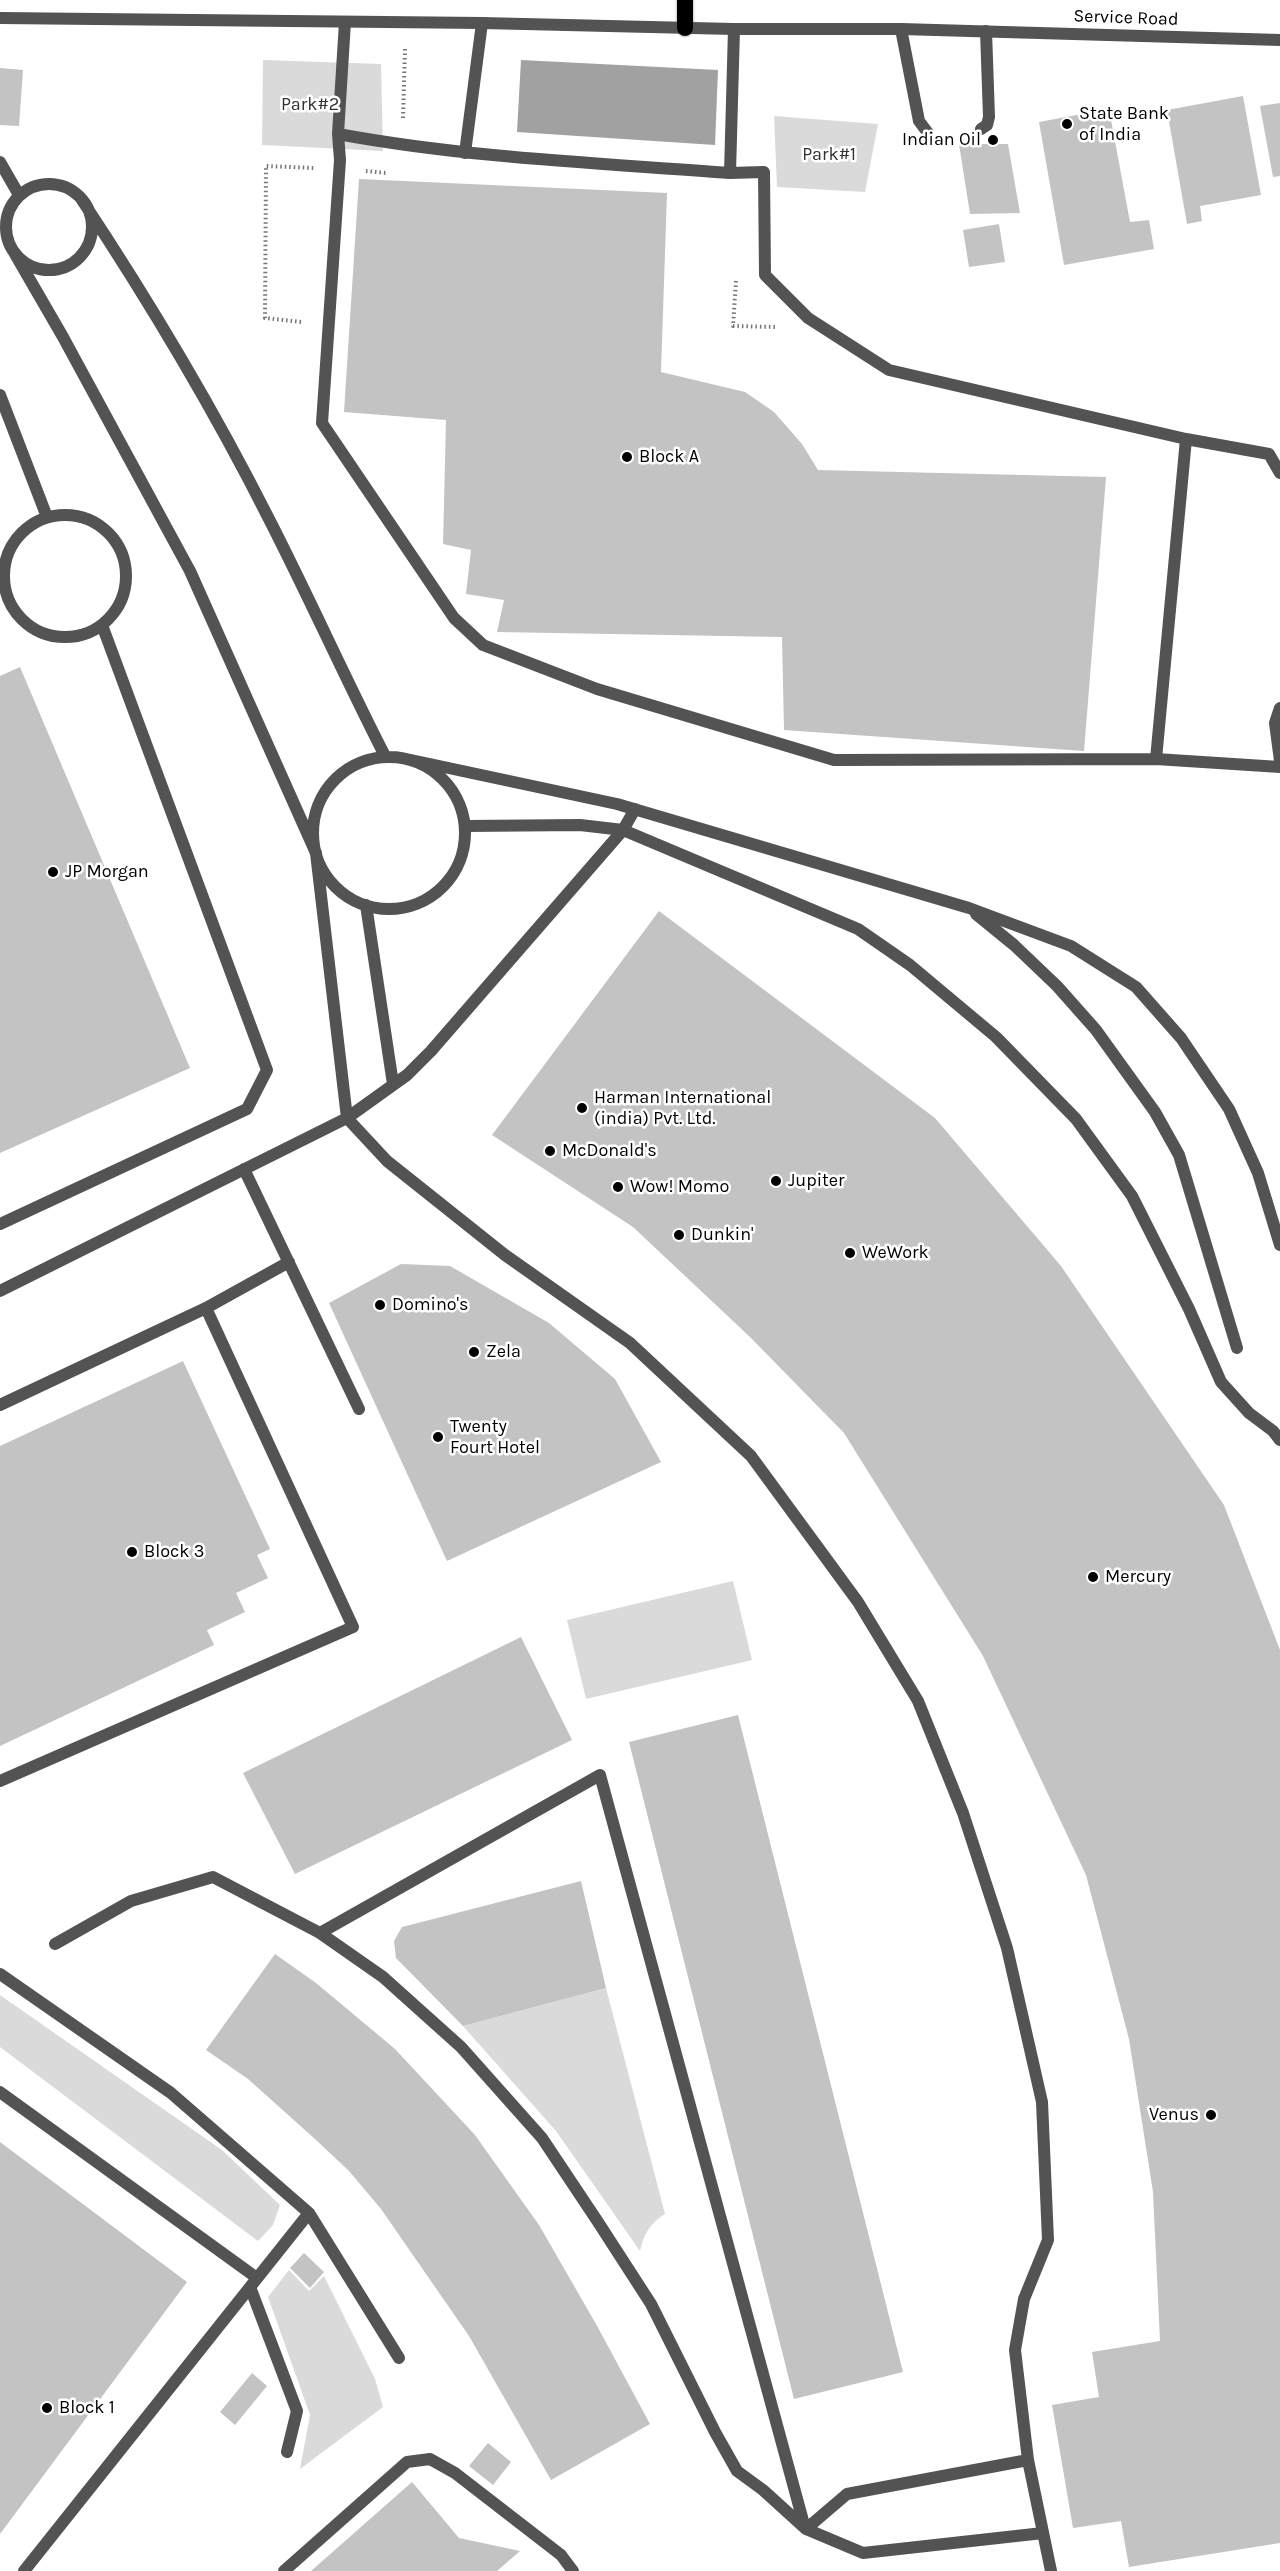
<!DOCTYPE html>
<html>
<head>
<meta charset="utf-8">
<style>
	body { margin:0 }
	canvas { display:block; background:#fff }
</style>
</head>
<body>
<canvas width="1280" height="2571"></canvas>
<script>
const ctx = document.querySelector('canvas').getContext('2d');
ctx.lineJoin = 'round';
function fillPath(path, color) { ctx.fillStyle = color; ctx.fill(path, 'evenodd'); }
function trace(path, color, width, dash) { ctx.strokeStyle = color; ctx.lineWidth = width; ctx.lineCap = dash ? 'butt' : 'round'; ctx.setLineDash(dash || []); ctx.stroke(path); }
function drawText(font, color, halo, rows, align = 'center') {
  ctx.font = font + ' Karla,sans-serif'; ctx.lineWidth = 5; ctx.setLineDash([]); ctx.textBaseline = 'middle'; ctx.strokeStyle = halo; ctx.fillStyle = color; for (const [text, x, y, turn = 0] of rows) {
    ctx.save(); ctx.translate(x, y); ctx.rotate((+turn || 0) * Math.PI / 180); ctx.textAlign = isNaN(turn) ? turn : align; if (halo) ctx.strokeText(text, 0, 0); ctx.fillText(text, 0, 0); ctx.restore();
  }
}
fillPath(new Path2D(`
	M263,60L381,64L383,151L262,145Z
	M774,116L878,124L865,192L777,187Z
	M733,1581L752,1660L586,1699L567,1620Z
	M606,1988L665,2214C650,2223 644,2234 640,2251L556,2131L463,2026Z
	M0,1995L222,2150L280,2205L273,2225L258,2241L0,2047Z
	M289,2270L309,2291L324,2276L375,2379L383,2407L300,2469L310,2415L268,2297Z`), '#dadada');
fillPath(new Path2D(`
	M521,60L718,70L715,145L517,132Z`), '#a1a1a1');
fillPath(new Path2D(`
	M0,68L23,70L19,126L0,125Z
	M1243,96L1261,195L1200,206L1202,221L1187,224L1167,110Z
	M1280,103V176L1273,177L1260,106Z
	M1109,109L1130,222L1149,220L1154,249L1064,265L1039,122Z
	M959,144H1008L1020,213L970,214Z
	M359,179L667,193L661,372L745,392L774,412L802,444L818,470L1106,477L1084,751L784,730L782,637L497,632L504,600L466,594L471,550L443,544L446,420L344,412Z
	M999,224L1005,262L969,267L963,230Z
	M20,667L190,1068L0,1153V676Z
	M659,911L935,1118L1061,1266L1224,1505L1280,1650V2543L1129,2567L1121,2521L1073,2528L1052,2405L1099,2397L1092,2352L1160,2341L1153,2192L1129,2039L1086,1875L983,1656L844,1433L750,1337L633,1227L492,1135Z
	M401,1264L450,1266L549,1323L615,1379L661,1462L447,1561L329,1303Z
	M183,1361L270,1549L257,1555L268,1578L236,1593L245,1612L207,1630L214,1645L0,1746V1446Z
	M521,1637L572,1740L295,1874L243,1773Z
	M738,1715L903,2372L794,2399L629,1742Z
	M581,1881L606,1988L463,2026L396,1958L394,1941L402,1927Z
	M275,1954L316,1983L395,2049L475,2135L539,2225L596,2324L650,2424L551,2480L469,2336L381,2209L349,2171L315,2139L248,2079L206,2050Z
	M0,2142L187,2282L0,2534Z
	M304,2253L324,2272L310,2288L290,2268Z
	M252,2373L267,2386L235,2425L220,2412Z
	M488,2443L511,2462L493,2485L469,2466Z
	M412,2482L459,2538L520,2551L497,2571H311Z`), '#c3c3c3');
const trunk = new Path2D(`
	M685,0V28`);
trace(trunk, '#dbdbdb', 19);
trace(new Path2D(`
	M403,118L405,48
	M366,171L386,173
	M736,281L733,326L776,327
	M301,322L265,318L266,166L314,168`), '#757575', 4, [1.5, 3]);
trace(new Path2D(`
	M345,22L338,134L340,160L322,423L454,618L483,645L597,689L834,760L1156,759L1280,767
	M734,29L730,173L764,172L765,275L808,318L889,370L1186,439L1269,454L1280,473
	M901,29L919,121L928,133
	M981,129L987,125L989,117L986,31
	M338,134C468,158 599,163 730,173
	M465,153L482,23
	M0,162L19,195
	M6 227a43 43 0 1 1 86 0a43 43 0 1 1-86 0Z
	M80,197C149,301 213,408 269,519C309,597 345,678 385,756
	M15,254L63,337L190,571L316,853L347,1118L387,1161L505,1255L630,1343L751,1456L858,1602L918,1701L963,1813L1007,1948L1042,2102L1048,2240L1024,2299L1015,2350L1028,2460L1051,2571
	M0,395L47,517
	M4 576a61 61 0 1 1 122 0a61 61 0 1 1-122 0Z
	M1280,708L1275,723L1280,761
	M313 833a76 76 0 1 1 152 0a76 76 0 1 1-152 0Z
	M1156,759L1186,439
	M411,760L617,804L969,908L1071,946L1136,987L1181,1038L1229,1109L1258,1173L1280,1245
	M466,826L580,825L623,830L858,929L910,965L996,1037L1076,1119L1132,1196L1189,1309L1221,1382L1249,1413L1273,1431L1280,1440
	M366,905L393,1084
	M976,914L1014,945L1057,986L1096,1030L1155,1112L1179,1155L1237,1348
	M244,1169L359,1409
	M0,1224L247,1109L267,1070L102,625
	M0,1291L347,1118L407,1075L431,1051L623,830L635,809
	M0,1405L206,1308L289,1262
	M0,1781L353,1627L206,1308
	M320,1933L600,1775L805,2528
	M55,1944L131,1901L213,1877L320,1933L383,1977L461,2047L542,2138L598,2222L651,2304L715,2432L737,2471L763,2490L806,2529L863,2553L1043,2533
	M0,1974L171,2093L309,2213L399,2358
	M0,2092L257,2278
	M250,2287L297,2411L287,2452
	M806,2529L847,2494L1028,2460
	M24,2571L309,2213
	M284,2571L407,2462L430,2459L455,2473L561,2555L573,2571`), '#535353', 12);
trace(new Path2D(`
	M0,18L482,23L734,29H901L1280,40`), '#535353', 12);
trace(trunk, '#000', 16);
for (const [x, y, r, color] of [
	[1067,124,6,"#000"],
	[993,140,6,"#000"],
	[627,457,6,"#000"],
	[53,872,6,"#000"],
	[582,1108,6,"#000"],
	[550,1151,6,"#000"],
	[776,1181,6,"#000"],
	[618,1187,6,"#000"],
	[679,1235,6,"#000"],
	[850,1253,6,"#000"],
	[380,1305,6,"#000"],
	[474,1352,6,"#000"],
	[438,1437,6,"#000"],
	[132,1552,6,"#000"],
	[1093,1577,6,"#000"],
	[1211,2115,6,"#000"],
	[47,2408,6,"#000"]
]) { const dot = new Path2D(); dot.arc(x, y, r, 0, 2 * Math.PI); ctx.fillStyle = color; ctx.fill(dot); trace(dot, '#fff', 2); }
drawText('18px', '#000', '#fff', [
	["Service Road",1126,18,2]
]);
drawText('18px', '#313131', '#fff', [
	["Park#2",310,105],
	["Park#1",829,155]
]);
drawText('18px', '#000', '#fff', [
	["State Bank",1079,114],
	["of India",1079,135],
	["Indian Oil",981,140,"right"],
	["Block A",639,457],
	["JP Morgan",65,872],
	["Harman International",594,1098],
	["(india) Pvt. Ltd.",594,1119],
	["McDonald's",562,1151],
	["Jupiter",788,1181],
	["Wow! Momo",630,1187],
	["Dunkin'",691,1235],
	["WeWork",862,1253],
	["Domino's",392,1305],
	["Zela",486,1352],
	["Twenty",450,1427],
	["Fourt Hotel",450,1448],
	["Block 3",144,1552],
	["Mercury",1105,1577],
	["Venus",1199,2115,"right"],
	["Block 1",59,2408]
], 'left');
</script>
</body>
</html>
